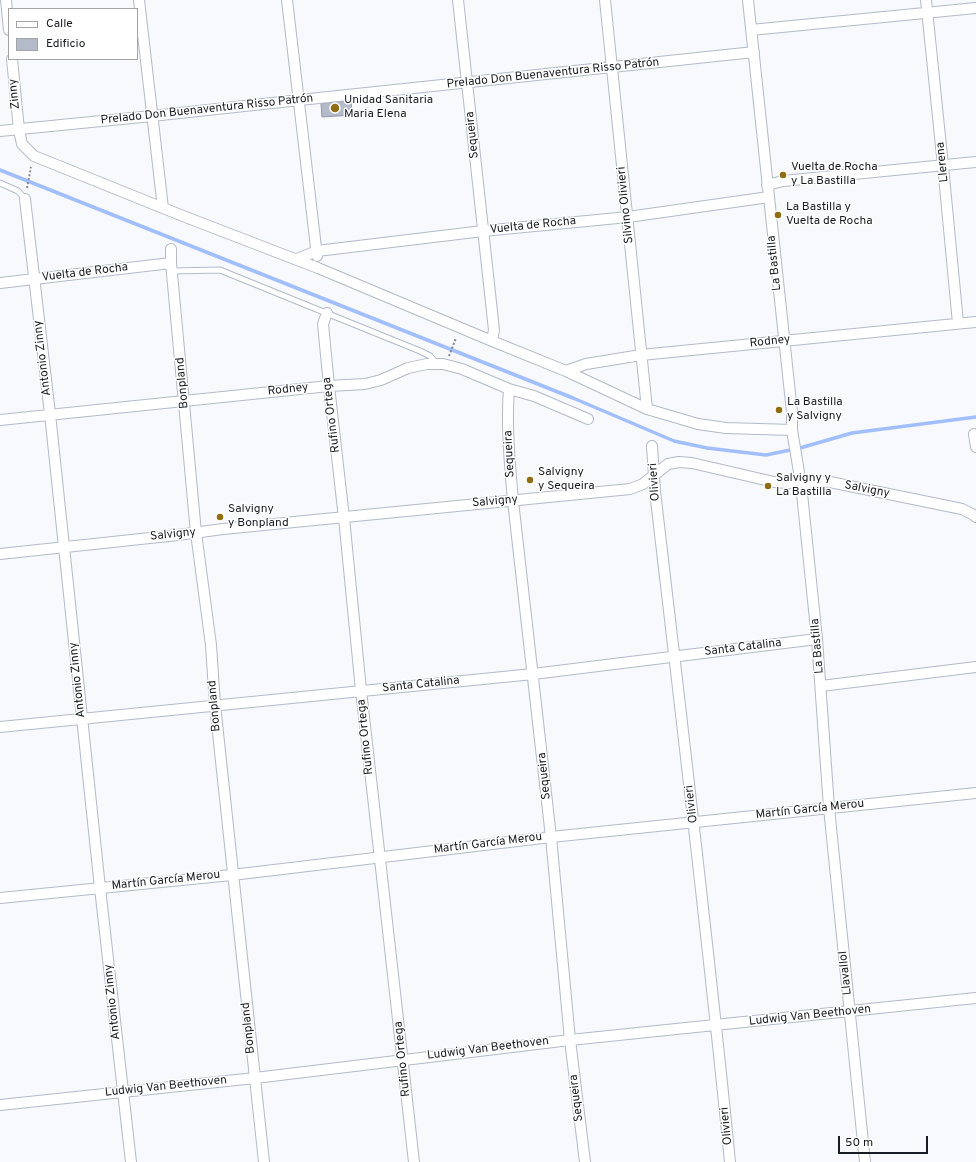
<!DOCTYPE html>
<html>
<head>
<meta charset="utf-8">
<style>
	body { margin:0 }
	#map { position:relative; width:976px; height:1162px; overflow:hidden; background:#f7f9fc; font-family:Overpass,sans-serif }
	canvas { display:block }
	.legend { position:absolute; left:8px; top:8px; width:130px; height:52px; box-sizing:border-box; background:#fff; border:1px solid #a3a4a6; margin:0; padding:5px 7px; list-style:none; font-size:12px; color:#181b21 }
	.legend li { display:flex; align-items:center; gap:8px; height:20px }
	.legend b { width:20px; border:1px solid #a3a4a6 }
	.scale { position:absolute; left:838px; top:1136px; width:90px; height:18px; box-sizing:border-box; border:2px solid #181b21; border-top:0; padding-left:5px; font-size:12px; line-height:14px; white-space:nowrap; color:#181b21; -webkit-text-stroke:3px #fff; paint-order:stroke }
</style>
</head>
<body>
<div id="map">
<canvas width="976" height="1162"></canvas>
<ul class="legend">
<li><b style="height:5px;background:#fff"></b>Calle</li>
<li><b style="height:11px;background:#b3bbcb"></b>Edificio</li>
</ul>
<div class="scale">50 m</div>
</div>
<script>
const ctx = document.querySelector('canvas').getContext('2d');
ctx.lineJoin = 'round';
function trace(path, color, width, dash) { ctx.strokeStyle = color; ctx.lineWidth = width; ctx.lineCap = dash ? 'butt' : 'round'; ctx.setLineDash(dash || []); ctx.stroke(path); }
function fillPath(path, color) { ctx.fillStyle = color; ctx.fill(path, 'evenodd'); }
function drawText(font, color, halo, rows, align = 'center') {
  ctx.font = font + ' Overpass,sans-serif'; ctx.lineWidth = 3; ctx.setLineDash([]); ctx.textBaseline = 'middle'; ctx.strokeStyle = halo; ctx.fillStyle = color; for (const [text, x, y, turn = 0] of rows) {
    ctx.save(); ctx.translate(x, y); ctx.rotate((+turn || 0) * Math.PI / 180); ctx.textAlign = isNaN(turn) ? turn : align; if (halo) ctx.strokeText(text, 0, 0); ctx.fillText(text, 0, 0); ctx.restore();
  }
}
trace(new Path2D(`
	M0,170L573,398L674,441L707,448L766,455L800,448L852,433L976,417`), '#a1befe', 3.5);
const building = new Path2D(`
	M351,101L352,115L322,117L321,104Z`);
fillPath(building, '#b3bbcb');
trace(building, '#9299a9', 1);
const service = new Path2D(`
	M0,183L18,191L25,199
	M172,271L220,270L420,351L430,356L436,363`);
const minor = new Path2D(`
	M6,0L9,30
	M139,0L163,208
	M287,0L317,256
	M458,0L494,330L492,341
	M605,0L647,409
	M748,0L792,412V430L801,484L817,639L829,808L865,1162
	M926,0L943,166L958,323
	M751,30L976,8
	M12,59L19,130L22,144L34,156L183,216L318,268L492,341L566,371L647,409L698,424L726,428L792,430
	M0,131L152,116L300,100L754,52
	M767,185L783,181L976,162
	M25,199L50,414L100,888L131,1162
	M171,249V263L196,533L211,645L215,705L264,1162
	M297,259L317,251L483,231L628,217L769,197
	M0,283L171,263
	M327,313L323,324L329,386L344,518L361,690L414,1162
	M566,371L586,364L641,355L976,322
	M509,389C506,427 510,464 513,501L551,837L570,1040L585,1162
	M0,420L329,386L365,384L381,380L408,368L427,364H443L462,369L509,389L534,396L588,419
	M974,434L976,447
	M652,446L655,491C681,715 708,938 730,1162
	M0,554L178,535L223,529L630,489L643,484L668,464L679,462L692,463L774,482L801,484L819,481L830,482L962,509L972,514L976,517
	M821,686L976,667
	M0,727L533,674L817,639
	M0,898L232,875L551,837L976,793
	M0,1105L255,1078L570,1040L976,998`);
trace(service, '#b2baca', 7);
trace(minor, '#b2baca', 12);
trace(new Path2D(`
	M27,188L31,167
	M449,356L456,338`), '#888a8f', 2, [2, 2]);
trace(service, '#fff', 5);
trace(minor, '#fff', 10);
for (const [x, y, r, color] of [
	[335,108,5,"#8f6d12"],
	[783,175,4,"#8f6d12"],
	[778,215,4,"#8f6d12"],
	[779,410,4,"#8f6d12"],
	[530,480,4,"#8f6d12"],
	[768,486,4,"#8f6d12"],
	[220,517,4,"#8f6d12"]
]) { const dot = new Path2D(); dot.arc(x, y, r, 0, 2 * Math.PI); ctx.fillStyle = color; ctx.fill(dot); trace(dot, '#fff', 1.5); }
drawText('12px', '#181b21', '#fff', [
	["Prelado Don Buenaventura Risso Patrón",553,74,-6],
	["Zinny",15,94,-96],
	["Prelado Don Buenaventura Risso Patrón",207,110,-6],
	["Sequeira",473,135,-96],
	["Llerena",943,162,-96],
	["Silvino Olivieri",626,205,-96],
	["Vuelta de Rocha",533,226,-6],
	["La Bastilla",775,263,-96],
	["Vuelta de Rocha",85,273,-7],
	["Rodney",770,342,-6],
	["Antonio Zinny",43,358,-97],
	["Bonpland",183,383,-95],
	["Rodney",288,390,-6],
	["Rufino Ortega",332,415,-97],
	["Sequeira",510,454,-93],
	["Olivieri",655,482,-94],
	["Salvigny",867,490,11],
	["Salvigny",495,502,-5],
	["Salvigny",173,535,-6],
	["La Bastilla",818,646,-95],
	["Santa Catalina",743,648,-7],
	["Antonio Zinny",78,680,-96],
	["Santa Catalina",421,685,-6],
	["Bonpland",215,706,-95],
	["Rufino Ortega",366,737,-96],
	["Sequeira",545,776,-96],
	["Olivieri",692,804,-97],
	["Martín García Merou",810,810,-6],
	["Martín García Merou",488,844,-7],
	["Martín García Merou",166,881,-6],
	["Llavallol",846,973,-96],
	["Antonio Zinny",113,1002,-96],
	["Ludwig Van Beethoven",810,1016,-6],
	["Bonpland",249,1028,-96],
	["Ludwig Van Beethoven",488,1049,-7],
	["Rufino Ortega",403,1059,-96],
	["Ludwig Van Beethoven",166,1087,-6],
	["Sequeira",577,1098,-97],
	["Olivieri",727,1126,-96]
]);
drawText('12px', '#181b21', '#fff', [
	["Unidad Sanitaria",344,101],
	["Maria Elena",344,115],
	["Vuelta de Rocha",791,168],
	["y La Bastilla",791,182],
	["La Bastilla y",786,208],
	["Vuelta de Rocha",786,222],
	["La Bastilla",787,403],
	["y Salvigny",787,417],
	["Salvigny",538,473],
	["y Sequeira",538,487],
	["Salvigny y",776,479],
	["La Bastilla",776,493],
	["Salvigny",228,510],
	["y Bonpland",228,524]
], 'left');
</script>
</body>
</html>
